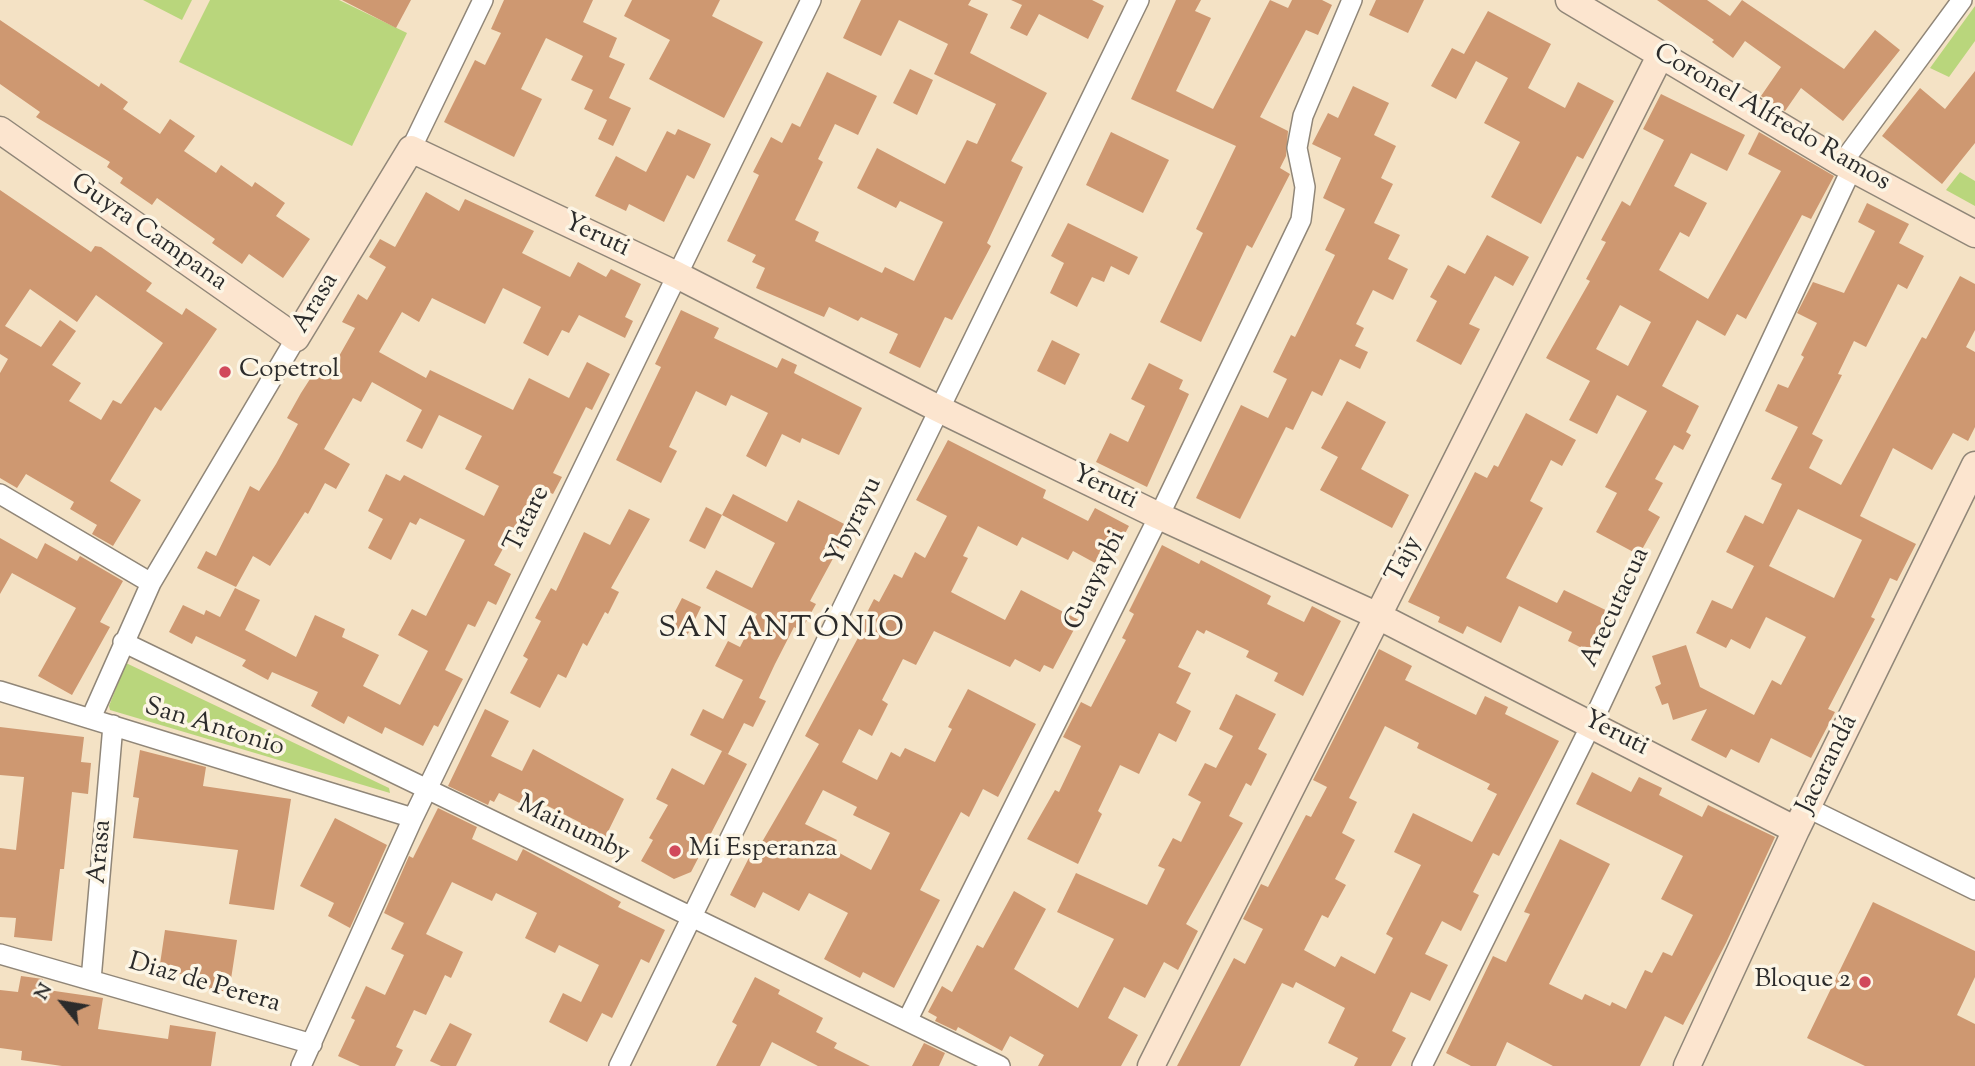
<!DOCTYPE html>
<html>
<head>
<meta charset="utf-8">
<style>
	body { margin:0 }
	#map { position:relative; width:1975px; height:1066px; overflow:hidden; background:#f4e2c5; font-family:"Sorts Mill Goudy",serif }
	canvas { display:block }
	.north { position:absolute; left:28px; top:968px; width:70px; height:70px; -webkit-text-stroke:5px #fcf5e5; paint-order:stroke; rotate:300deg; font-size:19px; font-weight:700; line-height:28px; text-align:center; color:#2b2b2b }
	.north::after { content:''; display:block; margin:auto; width:24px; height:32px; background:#2b2b2b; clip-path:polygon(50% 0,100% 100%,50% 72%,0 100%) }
</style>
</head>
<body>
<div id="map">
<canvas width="1975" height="1066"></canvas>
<div class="north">N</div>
</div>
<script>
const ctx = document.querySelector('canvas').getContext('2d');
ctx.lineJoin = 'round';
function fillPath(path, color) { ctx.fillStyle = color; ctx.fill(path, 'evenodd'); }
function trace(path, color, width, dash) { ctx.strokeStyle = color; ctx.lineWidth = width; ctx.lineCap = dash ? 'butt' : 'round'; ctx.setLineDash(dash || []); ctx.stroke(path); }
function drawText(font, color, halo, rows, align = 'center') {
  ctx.font = font + ' "Sorts Mill Goudy",serif'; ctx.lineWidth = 7; ctx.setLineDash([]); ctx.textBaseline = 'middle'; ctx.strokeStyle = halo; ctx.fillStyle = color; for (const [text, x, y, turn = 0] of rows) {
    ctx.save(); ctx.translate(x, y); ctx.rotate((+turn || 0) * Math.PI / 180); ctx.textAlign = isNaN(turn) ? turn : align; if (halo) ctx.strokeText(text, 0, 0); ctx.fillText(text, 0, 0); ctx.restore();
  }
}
fillPath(new Path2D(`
	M143,0H192L182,20Z
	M210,0H339L407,33L352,146L179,62Z
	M1975,6V41L1949,77L1930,68Z
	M1960,172L1975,181V206L1946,190Z
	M126,663L389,788L390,793L110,710L109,706Z`), '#b9d67c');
fillPath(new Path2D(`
	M342,0H411L396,28Z
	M504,0H593L583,22L617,38L609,57L625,64L609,98L631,108L613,146L598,139L607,120L584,109L593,90L571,80L583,56L546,38L521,89L542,99L514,157L444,122L475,60L485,65L501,33L491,29Z
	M632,0H720L712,16L763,42L724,118L649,79L670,40L624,16Z
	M861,0H971L968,5L988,14L970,53L1047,93L1011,161L1023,167L987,243L991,246L952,320L945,317L920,368L889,353L898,334L861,317L858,321L829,307L824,317L756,288L765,268L752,262L756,255L727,241L759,175L753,172L771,137L782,143L792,123L800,127L827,72L877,96L858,135L835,124L818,159L823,162L795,220L819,232L815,241L882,273L885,267L914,281L943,222L900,201L896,208L857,188L877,148L945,184L967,140L977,144L996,104L934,74L948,44L899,20L881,56L843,38Z
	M1011,0H1092L1104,6L1088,39L1039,14L1027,36L1010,28L1022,5Z
	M1176,0H1201L1195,11L1211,18L1176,91L1213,109L1270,0L1288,8L1292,0H1322L1332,5L1318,35L1306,30L1260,117L1288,131L1286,156L1280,168L1290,174L1252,248L1247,245L1201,342L1160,322L1203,233L1196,229L1236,146L1131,99Z
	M1376,0H1424L1408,33L1369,15Z
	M1657,0H1707L1730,16L1742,0L1844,69L1875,30L1900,50L1843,121L1801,88L1785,111L1761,96L1781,67L1745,41L1733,58L1712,42L1714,40Z
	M1488,11L1551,44L1528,88L1565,108L1578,82L1614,101L1583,159L1577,156L1541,224L1491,197L1520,142L1484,123L1508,78L1476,61L1456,99L1431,86L1452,48L1464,54Z
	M0,20L99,87L101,83L128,102L123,109L160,134L170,119L195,136L184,151L216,173L221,165L252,187L255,182L285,203L276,216L310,239L283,278L249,254L242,264L212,243L215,239L157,198L152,205L120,183L123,178L107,167L110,162L36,117L40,112L0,84Z
	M910,69L933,80L917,115L893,103Z
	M1975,71V143L1942,184L1882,136L1920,88L1945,109Z
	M1353,86L1389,103L1374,135L1396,146L1381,178L1393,184L1374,223L1400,235L1388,259L1408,269L1393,300L1373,290L1356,324L1364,328L1355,346L1368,352L1360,369L1340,359L1322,396L1312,391L1293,430L1286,427L1240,519L1196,498L1241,405L1268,418L1287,379L1273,372L1291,335L1295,337L1335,255L1325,250L1345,209L1323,198L1341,158L1312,144L1328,113L1338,118Z
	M1661,94L1745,135L1727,171L1691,153L1674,186L1707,203L1689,237L1680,232L1659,270L1708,299L1781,171L1748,154L1759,132L1834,176L1811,219L1802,215L1746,319L1737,314L1725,336L1697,320L1662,386L1699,406L1686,432L1691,435L1683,450L1674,445L1655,479L1663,483L1648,510L1660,517L1639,555L1596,532L1617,493L1605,487L1647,411L1617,395L1597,434L1569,420L1590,381L1546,358L1590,281L1586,279L1606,242L1601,240L1622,201L1630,206L1664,140L1643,129ZM1620,305L1651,322L1628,366L1596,349Z
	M678,129L711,144L694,179L687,175L664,222L629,204L626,211L595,196L616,156L646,172L667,131L675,135Z
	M1111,132L1169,160L1143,213L1086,185Z
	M0,190L91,252L95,246L101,247L152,283L146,291L182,315L186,308L217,329L161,411L155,407L110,481L141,500L113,546L92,534L97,525L70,509L74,502L26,474L17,488L0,478V373L8,359L0,354ZM30,289L77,322L96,295L163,343L121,404L113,400L101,420L69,401L81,383L52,365L76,331L60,320L41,347L5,326Z
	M426,192L459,211L465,199L534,231L522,253L570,277L578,262L606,277L611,269L641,284L625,317L633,321L625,338L579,315L569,333L562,330L548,356L523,343L541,307L503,288L485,324L432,298L419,322L402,312L379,352L426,378L430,370L513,410L529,378L569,398L587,362L610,374L592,410L586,407L553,473L562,477L553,494L544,490L537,505L529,501L494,565L511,574L496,605L488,601L475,627L468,624L445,670L463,679L438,727L434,725L423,746L385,727L382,734L348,716L344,724L311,706L318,692L272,672L268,680L242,666L246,660L196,636L192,644L169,632L183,605L204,615L206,610L220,617L235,588L260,600L245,630L296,657L315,615L345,629L342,637L379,655L363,686L400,705L428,651L398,635L412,609L426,616L465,540L420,518L416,525L410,522L391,560L368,548L383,519L368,511L386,474L400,481L404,475L484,516L499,486L465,469L482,436L439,415L422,449L406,441L422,410L372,382L361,402L353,398L324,449L350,464L336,489L325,483L308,514L305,512L270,566L253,556L236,587L197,568L206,551L216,556L250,486L259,491L276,464L298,424L287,418L301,393L319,365L330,372L355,328L342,322L358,294L367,300L386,267L369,257L380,239L395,247Z
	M1867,203L1909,224L1899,243L1924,256L1907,289L1898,284L1866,347L1854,341L1838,374L1842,375L1812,434L1823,440L1809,468L1841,485L1922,337L1926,339L1960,276L1975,284V330L1966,347L1975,352V427L1968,441L1953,433L1932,470L1893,448L1860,516L1916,544L1897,581L1890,578L1871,617L1875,619L1828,709L1835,712L1811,758L1771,738L1759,763L1731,749L1726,758L1691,740L1707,709L1673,720L1668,703L1662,705L1655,687L1661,684L1652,656L1686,645L1700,687L1754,715L1772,680L1781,685L1806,637L1766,617L1750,649L1731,639L1726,648L1696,633L1712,600L1732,609L1754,566L1726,552L1745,515L1763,524L1782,484L1771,479L1798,427L1765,411L1778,384L1788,388L1804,357L1801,355L1817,323L1797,313L1813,282L1844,293L1875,231L1858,222ZM1798,509L1862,540L1834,598L1769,566Z
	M1068,223L1138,257L1129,275L1111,266L1104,282L1092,277L1077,307L1050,293L1064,263L1051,256Z
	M1487,235L1529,257L1513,286L1495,276L1469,324L1480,329L1461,365L1416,341L1437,301L1430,297L1448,265L1465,274Z
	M681,310L719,328L714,338L777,368L782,358L797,365L794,373L862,408L839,455L802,438L800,443L782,434L766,467L746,456L768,413L731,395L726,406L696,391L669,447L677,451L661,483L616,460L661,367L655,364Z
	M1052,340L1080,354L1065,385L1037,371Z
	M1149,363L1183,380L1179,389L1189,394L1147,487L1096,462L1110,433L1128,442L1145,406L1131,399Z
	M1347,401L1386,422L1361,469L1409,495L1392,528L1320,490L1338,457L1321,448Z
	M1526,413L1576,440L1562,466L1551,460L1530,501L1543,508L1506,578L1557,603L1564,590L1616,615L1596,655L1568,641L1572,632L1519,606L1501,643L1467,626L1463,634L1438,622L1440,617L1408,602L1475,472L1487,478L1494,465L1498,467Z
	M948,440L1046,490L1043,498L1088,521L1095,508L1129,526L1106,569L1073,551L1068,560L1022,537L1017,546L978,526L963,556L968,558L951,592L1005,620L1021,590L1079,620L1053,669L1044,665L1040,672L1015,659L1010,667L934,631L916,665L903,659L882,700L888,704L872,736L859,729L842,762L877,780L891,752L900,757L905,748L935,762L952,729L948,727L968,689L1036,724L998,797L983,789L969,817L961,812L920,890L940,900L894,988L863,972L860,978L824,959L848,913L809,893L799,911L763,892L755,908L730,895L758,840L762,842L819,744L805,736L859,636L856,634L874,599L879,602L894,574L902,578L915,552L925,558L947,516L916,500ZM823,790L857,807L853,815L890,833L871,870L832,849L837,840L805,824Z
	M733,494L787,522L798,500L850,527L810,601L816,604L801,631L794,627L775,664L759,698L766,701L753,727L744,723L728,754L690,735L703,709L723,719L743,680L715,666L728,641L740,647L757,614L706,588L716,570L752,588L775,543L722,515Z
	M706,507L722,515L705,549L689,541Z
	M629,509L650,519L611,588L619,592L608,614L605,612L587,646L583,643L566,678L558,674L540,708L510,693L528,659L523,656L541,621L535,618L551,588L556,591L584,532L610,545Z
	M0,538L37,559L45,543L77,561L80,556L123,581L100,622L110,627L72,695L38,676L76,608L12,573L0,594Z
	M1162,545L1199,564L1201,560L1271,596L1267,604L1304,622L1312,606L1341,621L1303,696L1274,681L1278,673L1246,657L1249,651L1206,630L1204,634L1197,630L1178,667L1191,673L1176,703L1191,711L1176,742L1159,733L1139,774L1120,765L1098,811L1102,814L1078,864L1027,839L1055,790L1059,792L1081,746L1063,737L1081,702L1091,707L1126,640L1122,638L1134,614L1129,611Z
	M682,598L701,607L686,638L666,629Z
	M1379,649L1412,666L1405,680L1476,715L1485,696L1508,707L1505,714L1559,741L1499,856L1493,853L1473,892L1479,895L1461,931L1442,921L1425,954L1448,965L1430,1001L1411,992L1392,1031L1406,1038L1391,1066H1354L1358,1058L1328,1043L1345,1008L1296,982L1293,988L1282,983L1240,1066H1177L1234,958L1245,964L1263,929L1243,919L1261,884L1268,887L1306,815L1311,817L1327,787L1313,780ZM1385,726L1419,743L1417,748L1490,784L1487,789L1497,794L1472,842L1413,813L1394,852L1421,865L1386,934L1393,938L1375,974L1341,956L1335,967L1304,950L1322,915L1328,918L1346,885L1335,879L1355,840L1342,833L1357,802L1349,798Z
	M1236,694L1276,714L1258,749L1267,754L1251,786L1246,783L1229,816L1243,823L1186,924L1198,931L1178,970L1164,962L1145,998L1124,987L1108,1018L1138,1035L1121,1066H1038L1044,1055L1010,1036L1002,1051L958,1027L956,1031L935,1021L937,1017L928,1012L942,986L952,992L977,945L983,948L1014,891L1046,909L1014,969L1078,1008L1114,939L1057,912L1076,873L1147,905L1165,869L1158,866L1173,838L1181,842L1201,802L1188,795L1205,763L1216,768L1233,736L1219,729Z
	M485,709L509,721L491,756L522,771L533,749L624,799L599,850L574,838L581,823L540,802L536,811L499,793L494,802L490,800L488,805L448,786Z
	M0,727L84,737L81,762L91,763L88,794L72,792L64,869H60L52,941L14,937L16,918L0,917V848L16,850L24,777L0,775Z
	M140,750L206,767L203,786L291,799L274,910L229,904L238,850L133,838L139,798L133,797Z
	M722,751L747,764L691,872L674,879L641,861L653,840L649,838L668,805L656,799L672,768L704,785Z
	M1592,772L1631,792L1639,777L1662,788L1659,795L1702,817L1708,805L1775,837L1726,943L1683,1025L1665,1016L1640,1066H1553L1507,1042L1496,1066H1471L1446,1053L1493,956L1506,962L1530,914L1524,912L1560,839L1610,864L1549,984L1582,1000L1585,994L1610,1006L1612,1002L1626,1009L1645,970L1652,973L1663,952L1672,956L1693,915L1661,899L1683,856L1576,804Z
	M438,808L477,827L472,839L517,861L523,849L621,902L618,907L665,930L649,963L641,959L612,1018L602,1013L587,1042L549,1022L563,993L581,1002L599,965L559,945L555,953L525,938L537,913L496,893L492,901L452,882L426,934L463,952L451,978L445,975L426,1015L414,1010L396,1047L403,1050L395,1066H360L338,1056L355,1020L351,1018L366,986L385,995L404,955L391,949L404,923L384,913L409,856L413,858Z
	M335,818L387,845L350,928L328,916L334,903L300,886Z
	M1873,902L1975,951V977L1957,1015L1975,1024V1066H1865L1807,1038Z
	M165,930L237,940L229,992L192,987L194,976L159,971Z
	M21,976L43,979L41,989L103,998L98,1029L168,1039L170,1025L216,1032L211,1066H62L21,1060L22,1051L0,1048V990L18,992Z
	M755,977L780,990L778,994L823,1018L816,1032L837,1043L834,1048L870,1066H818L772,1042L760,1066H716L737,1025L732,1022Z
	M450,1023L472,1034L456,1066H441L430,1061Z
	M924,1043L945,1053L939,1066H912Z`), '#ce9871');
const street = new Path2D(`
	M411,149L483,0
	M1842,163L1962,0
	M0,494L151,583
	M123,642L1000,1066
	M0,691L413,818
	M91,718L151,583L296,338
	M1808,808L1975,890
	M0,954L312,1044
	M91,980L113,725
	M907,1021L1159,516L1301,220L1305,187L1297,148L1303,116L1352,0
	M301,1066L413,818L811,0
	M619,1066L1139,0
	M1422,1066L1592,723L1852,168`);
const secondary = new Path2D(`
	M1569,0L1842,163L1975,234
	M0,130L296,338L411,149L677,275L939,409L1159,516L1378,616L1796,830
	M1151,1066L1661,54
	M1687,1066L1796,830L1975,465`);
trace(street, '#908678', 22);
trace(secondary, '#908678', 29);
trace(street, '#fff', 19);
trace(secondary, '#fce5cf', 26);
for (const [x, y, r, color] of [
	[225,372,7,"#d1495b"],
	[675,851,7,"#d1495b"],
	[1865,982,7,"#d1495b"]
]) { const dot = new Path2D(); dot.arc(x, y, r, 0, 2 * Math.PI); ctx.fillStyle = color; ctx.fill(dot); trace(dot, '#fcf5e5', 2.5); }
drawText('26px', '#2b2b2b', '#fcf5e5', [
	["Coronel Alfredo Ramos",1771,119,30],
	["Guyra Campana",148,234,35],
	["Yeruti",596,237,25],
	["Arasa",317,304,-59],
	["Yeruti",1104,489,26],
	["Tatare",529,520,-64],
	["Ybyrayu",856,522,-64],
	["Tajy",1406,560,-63],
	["Guayaybi",1097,581,-64],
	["Arecutacua",1617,608,-65],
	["San Antonio",214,729,17],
	["Yeruti",1615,735,27],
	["Jacarandá",1829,765,-64],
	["Mainumby",573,831,26],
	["Arasa",102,852,-85],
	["Diaz de Perera",204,985,16]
]);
drawText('26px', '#2b2b2b', '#fcf5e5', [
	["Copetrol",239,372],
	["Mi Esperanza",689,851],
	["Bloque 2",1851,982,"right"]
], 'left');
ctx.letterSpacing = '2px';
drawText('30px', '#2b2b2b', '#fcf5e5', [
	["SAN ANTÓNIO",782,631]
]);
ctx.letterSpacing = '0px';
</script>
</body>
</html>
